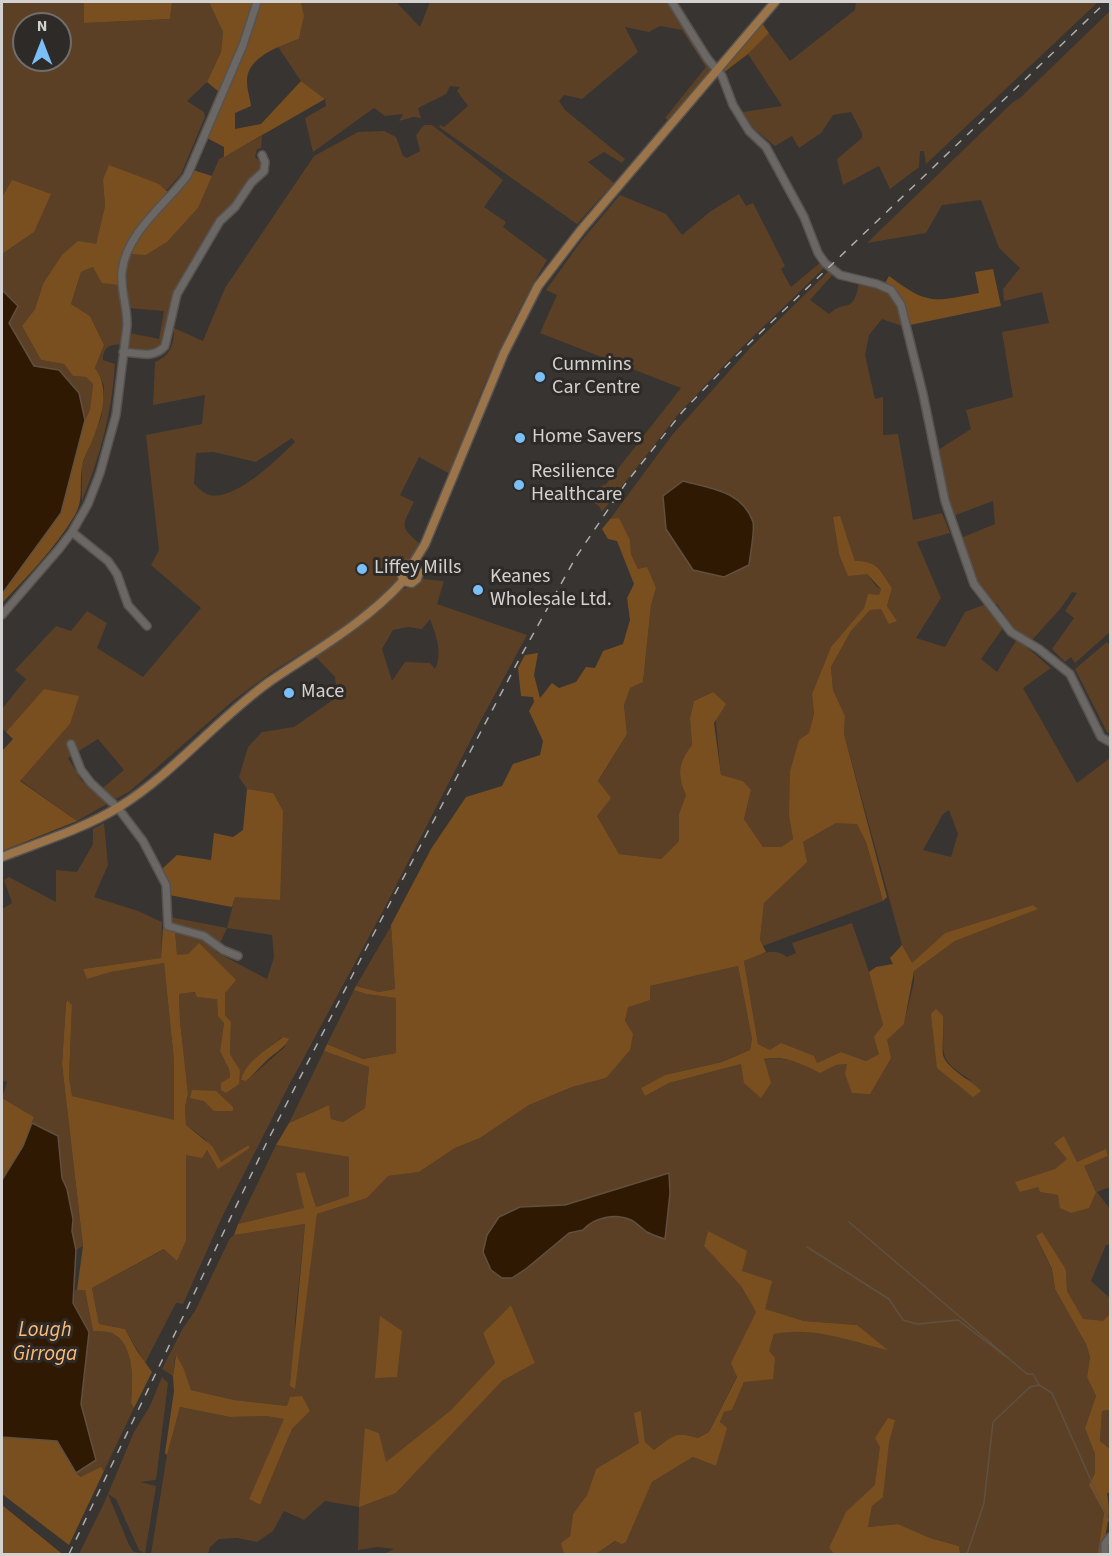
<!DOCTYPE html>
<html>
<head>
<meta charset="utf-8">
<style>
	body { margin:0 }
	#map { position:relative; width:1112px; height:1556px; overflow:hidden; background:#373431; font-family:"Source Sans 3",sans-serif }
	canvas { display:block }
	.frame { position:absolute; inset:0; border:3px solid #d4d2d1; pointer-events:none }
	.north { position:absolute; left:12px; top:12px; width:60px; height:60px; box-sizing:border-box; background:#2d2a27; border:2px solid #706d6b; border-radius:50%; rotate:0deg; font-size:16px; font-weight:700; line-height:24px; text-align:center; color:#d4d2d1 }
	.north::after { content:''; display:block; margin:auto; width:21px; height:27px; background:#7abff8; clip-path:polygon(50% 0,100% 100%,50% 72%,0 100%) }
</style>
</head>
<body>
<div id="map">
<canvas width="1112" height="1556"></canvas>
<div class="frame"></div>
<div class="north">N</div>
</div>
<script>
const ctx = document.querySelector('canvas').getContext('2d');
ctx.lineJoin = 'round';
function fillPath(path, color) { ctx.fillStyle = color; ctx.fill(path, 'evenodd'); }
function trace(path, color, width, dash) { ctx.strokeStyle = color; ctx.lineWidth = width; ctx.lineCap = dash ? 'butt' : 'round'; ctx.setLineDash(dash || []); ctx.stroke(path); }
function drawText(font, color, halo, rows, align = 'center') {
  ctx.font = font + ' "Source Sans 3",sans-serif'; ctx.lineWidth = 6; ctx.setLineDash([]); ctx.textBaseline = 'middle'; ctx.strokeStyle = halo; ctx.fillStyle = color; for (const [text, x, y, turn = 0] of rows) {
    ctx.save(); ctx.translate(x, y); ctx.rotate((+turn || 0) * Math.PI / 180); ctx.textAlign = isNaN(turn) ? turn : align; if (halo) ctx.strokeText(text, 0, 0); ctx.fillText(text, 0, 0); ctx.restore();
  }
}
fillPath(new Path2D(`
	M2,2H84V23L170,19L172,2H209L223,32L221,52L207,82L187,101L204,112L205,117L181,174L166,191L159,184L103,180L105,206L96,244L43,284L35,309L22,326L41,360L64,364L73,376L86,377L93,384L90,411L85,420L79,393L59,370L34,367L9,323L2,291V254L34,232L12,180L2,197ZM24,24H60V60H24Z
	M301,2H396L420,27L430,2H671L710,64L711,70L668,120L665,118L706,67L682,30L660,26L649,32L625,27L638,52L582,99L564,95L559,101L565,110L625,159L622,163L604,152L588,162L614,183L577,224L439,127L440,125L444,127L468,106L457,91L460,87L450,86L446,94L418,108L421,118L413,117L399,121L403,114L385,116L374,108L313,152L305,118L326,106L325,99L301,81L278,47L299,39L304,16Z
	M856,2H1098L926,164L924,151H920L919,167L890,189L879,166L843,185L837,159L862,138V133L851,112L833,115L821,133L799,148L792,136L775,146L752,127L743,112L782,106L748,54L769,33L790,61L855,10Z
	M1110,11V632L1075,663L1071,657L1065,662L1052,649L1074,618L1065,611L1077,593L1072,592L1061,608L1032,640L1015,631L997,604L993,606L975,583L961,538L995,524L993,501L953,516L946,495L938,450L971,429L966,410L1013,397L1002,332L1049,323L1042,292L1004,301L1003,289L1020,268L999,248L981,200L942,205L926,233L867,243L1013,102L1020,98Z
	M424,125H432L503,180L484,207L506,222L503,227L547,260C506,328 477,400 450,474L419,457L400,495L414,502C401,528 400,526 421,545L412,560L401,562L396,568L398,574L397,582L391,591L350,623L272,672L234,700L130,791L77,821L20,780L70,724L44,689L6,732L2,728V709L26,679L15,670L56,626L71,631L87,611L107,623L97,648L143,677L201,608L151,565L159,550L146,435L202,424L205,395L153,405L155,362C171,355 174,345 174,328L203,341L225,288L314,156L358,132L384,131L396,137L403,156L407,158L420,151L416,135ZM292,438L295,442C277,459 236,501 209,495C203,493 199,488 194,484L196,453L214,452L256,462ZM98,739L124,770L98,792L82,781L68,758Z
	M262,136L261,148L257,149L255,157L262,163L263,167L234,206L175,294L163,346L154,352L131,351L128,348L130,333L159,339L164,311L129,308L126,270L131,255H146L167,242L198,208L219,159Z
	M739,194L746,206L753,203L785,266L781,269L791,287L821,262L825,267L733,356L680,412L602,512L599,506L582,495L606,484L681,388L540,333L557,295L546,290L582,240L620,195L666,214L682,235L711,211Z
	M93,267L120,285L125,314L122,345C111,343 102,348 103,360L115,364C112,413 100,456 82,501V465L101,418L104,394V385L95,368L104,345L90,316L71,304L81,272Z
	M829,271L833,274L810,300L829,314C846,298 853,316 859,283C890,290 897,294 902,326L882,319L869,335L865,355L875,399L883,397V435L898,434L913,520L942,513L950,533L917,542L941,598L916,638L945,647L965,612L986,604L1003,628L981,659L997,672L1017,639L1051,668L1023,688L1077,783L1110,758V1187L1097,1192L1110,1209V1244L1106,1245L1091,1281L1110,1298V1314L1103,1322L1083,1320L1067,1291L1066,1270L1036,1236L1052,1270L1055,1289L1086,1344L1090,1358L1087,1377L1096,1396L1085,1428L1095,1454V1473L1089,1485L1104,1513L1099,1554H960L959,1546L930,1538L898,1524L868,1527L872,1506L883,1496L885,1476L878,1489L829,1548L834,1554H596L616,1541L626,1542L652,1482L693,1457L716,1466L726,1428L720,1422L724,1412L732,1410L744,1382L769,1351L774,1334C793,1330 812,1329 831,1334C850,1339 868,1347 887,1349L856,1325L804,1321L764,1309L742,1270L708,1231L704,1246L741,1286L756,1312L732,1363L737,1376L709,1432L698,1438C676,1431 672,1436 654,1450L645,1442L641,1411L639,1443L596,1469L587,1495L573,1514L570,1536L562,1543L564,1554H384L394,1549L378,1547L358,1550L359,1507L325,1501L304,1520L284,1511L273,1531L257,1542L237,1538L219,1539L210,1547L208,1554H151L167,1455L180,1407L230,1417L266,1416L285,1419L249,1499L260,1505L292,1429L310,1411L287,1406L234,1400L191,1390L184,1369L175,1356L173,1376L162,1369L183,1328L195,1311L230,1238L234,1235L305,1224L295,1321L294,1388L317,1214L367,1198L387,1176L419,1172L455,1148L480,1138L529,1105L572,1087L606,1078L625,1021L628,1006L650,986L738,966L752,1039L750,1050L722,1062L665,1075L641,1088L645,1096L669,1083L741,1064L773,1058L798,1061L820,1072L836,1065L847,1064L870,1094L887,1040L904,1023L914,982V971L955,941L1037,909L1033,905L945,933L912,964L902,945L844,734L845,716L833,690L831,667L851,631L870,610L881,608L897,621L887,606L892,588C881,570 878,561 855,562L847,536L833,517L839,554L867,574L876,586L881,589L879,595H868L864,608L831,647L812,694L814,714L789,816L793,839L781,847H763L744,819L751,790L743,781L721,776L713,692L694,701L690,718L692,745C678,763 677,774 686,795L679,814V841L661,859L619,854L597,816L598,782L627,734L624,704L629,688L643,682L651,605L656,588L638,569L631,554L630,540L619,519H610L673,434L750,348ZM949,810L958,834L951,857L923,850L943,814ZM943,1016C945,1056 935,1057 972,1081L937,1068ZM1064,1136L1077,1162L1106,1150L1108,1156L1083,1166L1096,1191L1058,1195L1040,1192L1038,1187L1015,1183L1055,1169L1068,1159ZM669,1173L670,1193L664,1239C659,1236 652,1235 646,1232C641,1228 637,1223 631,1220C615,1213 594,1217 583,1230L569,1233L499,1217L520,1207L565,1205ZM511,1305L535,1363L502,1381L396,1493L365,1428L379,1433L385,1463L451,1410L495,1363L483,1333Z
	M422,579L444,581L437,604L527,635L480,722L384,909L288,1087L223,1215L183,1304L176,1303L145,1363L125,1329L99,1324L92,1288L165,1249L177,1261L186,1241V1154L207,1150L218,1168L250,1148L247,1145L221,1163L205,1139L186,1125L185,1107L188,1094L180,1021L179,994L196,992L198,997L217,998L218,1015L224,1023L220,1051L229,1069L230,1077L221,1083V1090L240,1070L230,1054L231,1022L225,1015V993L188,954L177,956L175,931L170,925V917L227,928L235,897L273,793L247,789L239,777L248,747L262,732L294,727L337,697L335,677L316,657L349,635L381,610C386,592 409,589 422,579ZM430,619C436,636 443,652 435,669L430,663L405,662L392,681L382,649L393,630L408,627L422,629ZM227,928L272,935L274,957L267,979L216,952ZM282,1037L285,1047C271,1058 260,1070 246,1081L241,1080C245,1061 268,1049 282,1037Z
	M1107,642L1110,646V734L1107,732L1075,669Z
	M104,823L108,865L94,897L138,911L162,922L161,958L83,969L87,979L111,972L164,963L174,1061L175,1121L72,1096L69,1077L72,1005L66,1000L62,1064L83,1246L76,1250L72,1231L73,1219L67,1189L62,1178L58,1136L32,1123L34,1117L2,1098L7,1082L2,1080V909L12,903L4,880L9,877L56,902V870L77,872L93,844V829Z
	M836,823H857L866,842L883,901L763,946L760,940L764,903L781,886L803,842Z
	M852,923L869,972L883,1025L879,1054L866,1061L841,1052L817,1063L770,1050L758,1044L744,961C759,955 773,946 787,957L796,953L792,943Z
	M391,926L395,989L379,992L356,986Z
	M354,990L366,994L396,998V1053L363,1059L327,1044Z
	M324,1051L369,1067L365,1108L343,1122L331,1119L329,1105L289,1123Z
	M276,1145L350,1157L349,1196L316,1207L305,1172L297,1173L305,1208L238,1224Z
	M75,1290H85L93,1331C98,1332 107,1331 112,1333C135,1344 133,1383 131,1403L134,1408L104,1471L101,1468L82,1477L76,1473L96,1460L81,1404L89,1332L73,1303Z
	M162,1377L168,1383L156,1480L140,1482L156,1486L145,1554H79L105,1501L134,1432L150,1406ZM108,1494L116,1499L139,1550L144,1553L134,1552L129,1545Z
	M1110,1410V1449L1100,1441L1102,1411Z`), '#5b4026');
fillPath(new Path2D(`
	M84,2H172L170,19L84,23Z
	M209,2H301L304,16L299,39C280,46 246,57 247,82C247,90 250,98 251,106L235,113V129L261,124L301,81L325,99L224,157V147L207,138L224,96L207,82L221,52L223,32Z
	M762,23L769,33L748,54L723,73L721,71Z
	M109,165L159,184L174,198L193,170L212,176L198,208L167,242L146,255L122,254L120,285L102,283L93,267L81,272L71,304L90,316L104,345L95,368C112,391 100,422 90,446C87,452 83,460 82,467C79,485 84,499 75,515C55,548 28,576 2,603V594L61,513L85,420L90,410L93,384L86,377L73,376L64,364L41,360L22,326L35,309L43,284L62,255L78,241L96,244L105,206L103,180Z
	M12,180L51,194L34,232L2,254V197Z
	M993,269L1001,306L910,325C905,307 901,294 885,283L889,276C928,305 932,302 979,293L975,272Z
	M840,516L855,561C878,561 880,570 892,588L887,606L897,621L889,624L881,609L870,610L851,631L831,667L833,690L845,716L844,734L887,897L883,901L866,842L857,824L836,823L803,842L807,862L764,903L760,940L766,952L744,961L758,1044L770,1050L781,1043L814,1056L817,1063L841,1052L866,1061L879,1054L874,1037L883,1025L869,972L876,967L893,964L890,958L902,945L912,963L945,933L1033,905L1038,909L955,941L914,971L904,1024L887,1040L891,1058L870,1094L852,1093L845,1074L847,1064L836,1065L820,1073C803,1064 784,1055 764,1059L771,1083L761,1098L744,1083L741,1064L669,1083L645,1096L641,1088L665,1075L722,1062L750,1050L752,1039L738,966L650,986V1000L628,1007L625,1021L633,1034L630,1050L606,1078L572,1087L529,1105L480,1138L455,1148L419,1172L388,1176L367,1198L317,1214L295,1389L290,1386L305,1224L234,1235L238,1224L304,1208L296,1173L305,1172L316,1207L349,1196V1157L276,1145L289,1123L329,1105L331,1119L343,1122L365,1108L369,1067L324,1051L327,1044L363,1059L396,1053V998L366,994L354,990L356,986L379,992L395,989L391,925L431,849L466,797L502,786L513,764L540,755L543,741L529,711L534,702L533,697L521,696L518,668L525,655L538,653L534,675L540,698L552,683L559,688L576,682L586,667L595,668L603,651L623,644L630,620L627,598L634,584L617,541L608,539L602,529L610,519L619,518L630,540L631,554L638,569L647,567L656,588L651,605L643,682L630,688L624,705L627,734L598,781L611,798L597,816L619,854L661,859L679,841V814L686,795C677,774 678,763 692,745L690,718L694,701L713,692L726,704L714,723L721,775L743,781L751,790L744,819L763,847H781L793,839L789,816L790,772L799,740L809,733L814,714L812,694L831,647L864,608L868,594L879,595L881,589L867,574L848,576L839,554L833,517Z
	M44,689L79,696L70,724L20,781L77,821L2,851V751L13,739L6,732Z
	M247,789L273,793L283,811L280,900L235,897L232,907L169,895L170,884L162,869L177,855L211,860L214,833L233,837L243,830Z
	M163,928L175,931L177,955L188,954L199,943L236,980L225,993V1015L231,1022L230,1054L240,1070L239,1084L226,1093L221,1090V1083L230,1077L229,1069L220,1051L224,1023L218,1016L217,999L197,997L195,992L179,994L180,1021L188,1094L185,1107L186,1125L212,1146L221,1162L248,1145L250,1148L218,1169L207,1150L202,1158L186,1155V1241L177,1261L164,1249L92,1288L99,1324L125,1329L137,1351L152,1372L134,1408L131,1403C133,1383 135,1344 112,1333C107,1331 98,1332 93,1331L85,1290H77L83,1246L62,1064L66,1003L67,1000L72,1005L69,1077L72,1096L174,1120V1061L164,963L111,972L87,979L83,969L161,958Z
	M936,1009L943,1016C944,1025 942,1048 943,1055C946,1068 972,1081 981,1091L973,1097L937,1068L931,1014Z
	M283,1037L289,1039C283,1050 272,1054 264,1063C258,1069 253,1075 246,1081L241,1080C245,1061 268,1049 283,1037Z
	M192,1090L216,1091L233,1107V1111H214L204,1101L190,1098Z
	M2,1098L34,1117L23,1146L2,1180Z
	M1064,1136L1077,1162L1106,1149L1108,1156L1084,1166L1096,1192L1089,1208L1071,1213L1060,1208L1058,1195L1040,1192L1038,1187L1020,1192L1015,1182L1055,1169L1067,1159L1054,1143Z
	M708,1231L747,1251L742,1271L772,1281L765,1309L804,1321L857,1325L888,1350C847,1341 816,1326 774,1334L769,1351L775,1358L773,1379L744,1382L732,1410L724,1412L720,1422L727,1428L716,1466L693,1457L652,1482L626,1542L622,1544L615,1541L596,1554H564L561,1543L570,1536L573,1514L587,1495L596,1469L639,1443L634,1413L641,1411L645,1442L654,1450C673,1436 674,1431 698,1438L709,1432L737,1377L731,1363L756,1312L741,1286L704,1246Z
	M1042,1232L1066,1270L1067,1291L1083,1319L1103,1321L1110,1314V1410L1102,1411L1100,1441L1110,1449V1491L1107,1494C1112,1517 1105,1532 1102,1554H1098L1104,1513L1089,1485L1095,1473V1454L1085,1428L1096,1396L1087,1377L1090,1357L1086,1344L1055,1289L1052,1269L1036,1236Z
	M511,1305L535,1363L502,1381L396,1493L359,1507L365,1428L379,1433L386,1462L451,1410L495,1363L483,1333Z
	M380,1316L402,1331L397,1377L375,1378Z
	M176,1355L184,1369L191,1390L234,1400L287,1406L290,1397L302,1396L310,1411L292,1429L260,1505L249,1499L284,1419L266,1416L230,1417L180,1407L167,1455L165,1453L174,1391L173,1376Z
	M888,1418L895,1420L889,1442L883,1497L872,1506L868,1527L898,1524L930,1538L959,1546L960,1554H834L829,1548L846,1512L875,1485L880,1447L875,1438Z
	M2,1437L57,1441L76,1473L81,1477L101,1467L104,1471L69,1545L2,1494Z
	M2,1505L61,1553V1554H2Z`), '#7a4f20');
const water = new Path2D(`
	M2,290L18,306L9,323L34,366L59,370L79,393L85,420L61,513L2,594Z
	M683,481C710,488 742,491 753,522C755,531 750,555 749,565L724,577L693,570L666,529L663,496Z
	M32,1123L58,1136L62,1178L67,1189L73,1219L72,1231L76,1250L73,1303L89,1332L81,1404L96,1460L76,1473L57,1441L2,1437V1180L23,1146Z
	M669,1173L670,1193L665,1239C659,1237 652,1235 647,1232C641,1228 637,1223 631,1220C616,1213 594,1217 583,1230L569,1233L527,1268L512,1278H502L491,1270L483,1252L487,1235L499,1217L520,1207L565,1205Z`);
fillPath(water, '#2f1902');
trace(water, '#605040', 1.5);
trace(new Path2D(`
	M849,1222L1027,1374H1033L1039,1385L1052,1393L1110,1523
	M807,1247L889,1299L903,1320L917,1324L958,1320L1005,1356
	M967,1554L984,1503L993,1422L1030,1387L1039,1385`), '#605040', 1.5);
const minor = new Path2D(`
	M672,2L707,58L722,76L733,105L749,131L766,147L804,217L818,253L825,263L840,275L877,284L891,290L901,305L923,394L945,501L974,584L1011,632L1039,649L1070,674L1101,737L1110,742
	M123,352C139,353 154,359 165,346L177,294L220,221L235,207L251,183L264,171L265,162L262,155
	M72,532L108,561L117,574L128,605L147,626
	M2,615L59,549L72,532L88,504L100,473L116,415L127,326C128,308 120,290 122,271C127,232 165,205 187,176L243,45L257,2
	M71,744L81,770L91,783L118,808L143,841L166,885L168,926L204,936L223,950L238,956
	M1105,1554V1544L1110,1537`);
const major = new Path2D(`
	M403,581L401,571L406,565H412L425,544L504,353L538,286L581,230L775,2
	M403,581L412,583L417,579L419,572L412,565
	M2,857C40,842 83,829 119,807C174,773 216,720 269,682C316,650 365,623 403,581`);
trace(minor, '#555250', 10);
trace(major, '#555250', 11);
trace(minor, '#6a6764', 7);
trace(major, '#9b744a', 8);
trace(new Path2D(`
	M69,1554L266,1144L372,937L522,654L576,557L626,483L683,411L734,358L1106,2`), '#b0aeac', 1.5, [8, 8]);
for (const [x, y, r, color] of [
	[540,377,6,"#7abff8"],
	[520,438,6,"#7abff8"],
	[519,485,6,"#7abff8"],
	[362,569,6,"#7abff8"],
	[478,590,6,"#7abff8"],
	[289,693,6,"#7abff8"]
]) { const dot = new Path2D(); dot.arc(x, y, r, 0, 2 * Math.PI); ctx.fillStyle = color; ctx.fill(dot); trace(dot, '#2d2a27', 2); }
drawText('20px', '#d4d2d1', '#2d2a27', [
	["Cummins",552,366],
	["Car Centre",552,389],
	["Home Savers",532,438],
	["Resilience",531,473],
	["Healthcare",531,496],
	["Liffey Mills",374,569],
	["Keanes",490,578],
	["Wholesale Ltd.",490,601],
	["Mace",301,693]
], 'left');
drawText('italic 21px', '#febb78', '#2d2a27', [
	["Lough",45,1331],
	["Girroga",45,1355]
]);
</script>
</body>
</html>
